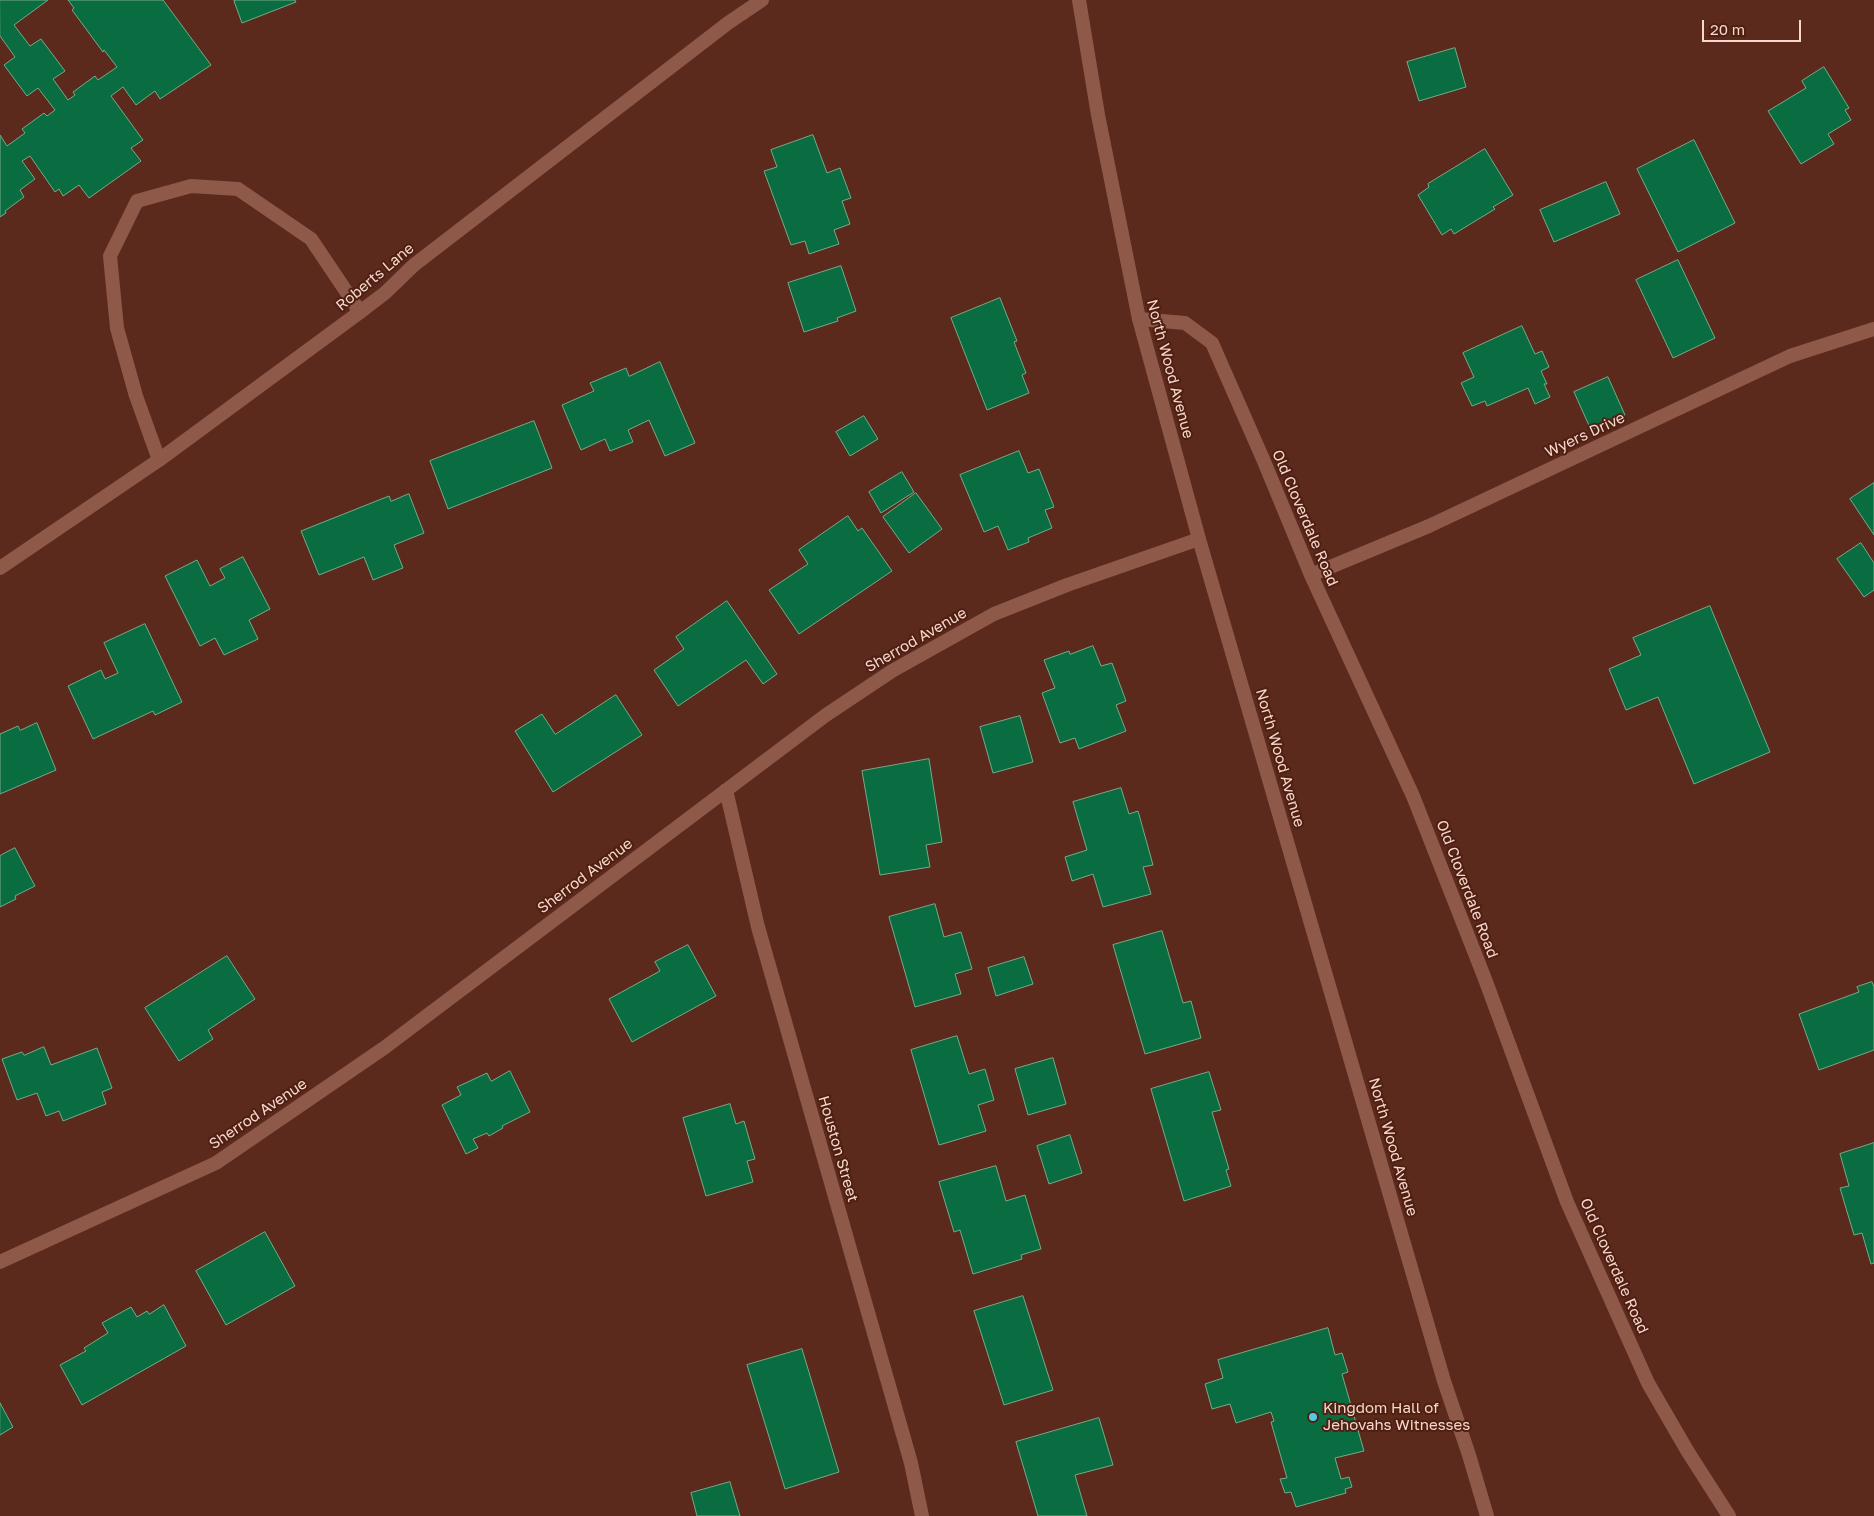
<!DOCTYPE html>
<html>
<head>
<meta charset="utf-8">
<style>
	body { margin:0 }
	#map { position:relative; width:1874px; height:1516px; overflow:hidden; background:#5b2a1c; font-family:"Golos Text",sans-serif }
	canvas { display:block }
	.scale { position:absolute; left:1702px; top:20px; width:99px; height:22px; box-sizing:border-box; border:2px solid #f7d7ce; border-top:0; padding-left:6px; font-size:15px; line-height:18px; white-space:nowrap; color:#f7d7ce; -webkit-text-stroke:4px #4f1f11; paint-order:stroke }
</style>
</head>
<body>
<div id="map">
<canvas width="1874" height="1516"></canvas>
<div class="scale">20 m</div>
</div>
<script>
const ctx = document.querySelector('canvas').getContext('2d');
ctx.lineJoin = 'round';
function fillPath(path, color) { ctx.fillStyle = color; ctx.fill(path, 'evenodd'); }
function trace(path, color, width, dash) { ctx.strokeStyle = color; ctx.lineWidth = width; ctx.lineCap = dash ? 'butt' : 'round'; ctx.setLineDash(dash || []); ctx.stroke(path); }
function drawText(font, color, halo, rows, align = 'center') {
  ctx.font = font + ' "Golos Text",sans-serif'; ctx.lineWidth = 4; ctx.setLineDash([]); ctx.textBaseline = 'middle'; ctx.strokeStyle = halo; ctx.fillStyle = color; for (const [text, x, y, turn = 0] of rows) {
    ctx.save(); ctx.translate(x, y); ctx.rotate((+turn || 0) * Math.PI / 180); ctx.textAlign = isNaN(turn) ? turn : align; if (halo) ctx.strokeText(text, 0, 0); ctx.fillText(text, 0, 0); ctx.restore();
  }
}
const building = new Path2D(`
	M0,0H48L14,25L30,46L41,39L65,71L53,79L68,100L75,95L73,92L95,76L98,80L117,67L104,50L103,52L72,10L74,8L68,0H163L211,65L160,99L155,91L136,105L123,87L111,96L143,140L131,148L141,161L89,198L79,185L63,196L59,189L55,192L30,156L22,161L35,179L20,190L24,197L5,211L6,213L0,217V135L7,146L25,133L22,129L44,113L47,116L55,110L38,88L27,96L4,65L15,57L0,36Z
	M237,0H295L296,2L242,23L234,1Z
	M1455,48L1466,87L1419,101L1407,62Z
	M1824,67L1849,108L1845,110L1851,120L1828,134L1834,144L1801,164L1768,111L1806,88L1802,81Z
	M813,135L827,173L840,168L851,198L842,201L850,224L834,230L839,244L809,254L805,241L791,245L764,171L777,167L771,150Z
	M1694,140L1735,223L1678,252L1637,169Z
	M1485,149L1513,195L1493,207L1495,209L1454,234L1451,229L1442,235L1418,195L1429,187L1428,184Z
	M1606,182L1620,214L1554,242L1540,210Z
	M1678,260L1715,338L1673,358L1636,280Z
	M841,266L856,311L837,318L838,321L804,332L788,283Z
	M1000,298L1017,341L1014,342L1026,373L1022,375L1029,393L987,410L951,318Z
	M1522,326L1535,354L1542,351L1549,367L1541,371L1547,384H1544L1550,397L1535,404L1528,388L1487,406L1485,401L1472,406L1461,383L1474,377L1463,353Z
	M660,362L695,443L665,456L649,420L628,430L633,442L610,451L605,439L581,450L562,405L594,391L590,383L626,368L629,376Z
	M1608,377L1625,415L1591,430L1574,392Z
	M864,416L878,439L850,456L836,432Z
	M534,421L552,468L448,509L430,461Z
	M1019,451L1028,473L1039,469L1054,507L1045,510L1052,528L1028,538L1029,542L1008,550L998,526L984,532L960,475Z
	M902,472L914,492L881,513L869,492Z
	M1874,483V535L1850,499Z
	M916,493L942,529L909,553L883,517Z
	M409,494L424,533L394,545L403,568L373,580L364,557L319,575L301,531L389,496L391,501Z
	M848,516L858,531L862,528L892,571L799,634L769,590L808,564L799,550Z
	M1861,543L1874,563V590L1864,597L1837,559Z
	M243,557L270,609L249,620L258,639L224,655L215,638L200,646L165,576L197,560L210,586L225,578L220,569Z
	M727,601L777,674L763,684L746,660L678,706L654,670L684,649L676,637Z
	M1710,606L1770,752L1694,784L1658,697L1626,710L1609,669L1641,655L1633,638Z
	M145,624L182,702L155,715L153,711L93,739L68,686L101,670L105,679L118,673L104,643Z
	M1093,646L1101,666L1112,663L1126,701L1116,705L1126,731L1079,749L1075,738L1060,743L1042,693L1055,688L1044,660L1069,651L1070,654Z
	M616,695L642,735L553,792L515,731L542,714L555,734Z
	M1020,716L1033,762L993,773L980,727Z
	M37,723L56,770L0,794V734L18,726L20,730Z
	M929,759L942,842L926,845L930,867L880,875L862,771Z
	M1121,788L1129,814L1138,811L1153,865L1143,867L1151,894L1103,907L1093,874L1072,881L1065,857L1087,850L1073,802Z
	M15,848L35,886L15,896L16,899L0,907V856Z
	M935,904L944,937L961,932L972,969L955,974L961,994L915,1007L889,917Z
	M1162,931L1183,1003L1191,1001L1201,1038L1145,1054L1113,945Z
	M688,945L716,996L632,1042L609,999L660,971L655,962Z
	M227,956L255,999L208,1030L213,1039L179,1061L145,1008Z
	M1024,957L1033,984L996,996L988,968Z
	M1872,982L1874,987V1050L1819,1070L1799,1014L1859,992L1857,987Z
	M957,1036L969,1074L985,1069L994,1100L978,1105L986,1131L939,1145L911,1050Z
	M44,1047L51,1065L97,1048L112,1088L102,1092L106,1104L63,1121L59,1111L46,1116L37,1093L17,1100L2,1059L22,1052L24,1055Z
	M1053,1058L1066,1104L1028,1115L1015,1069Z
	M510,1071L530,1112L502,1126L503,1128L489,1136L487,1133L473,1139L478,1148L466,1154L442,1105L461,1095L457,1087L487,1073L491,1081Z
	M1209,1072L1221,1110L1212,1112L1229,1169L1226,1170L1231,1186L1184,1201L1151,1089Z
	M730,1104L736,1124L744,1121L755,1159L747,1161L753,1182L706,1196L683,1118Z
	M1070,1135L1082,1173L1049,1184L1037,1146Z
	M1874,1143V1263L1871,1264L1862,1233L1854,1235L1840,1188L1849,1186L1840,1154Z
	M996,1166L1006,1201L1025,1195L1041,1249L1021,1255L1022,1259L973,1274L960,1230L954,1232L939,1182Z
	M265,1232L295,1286L226,1325L196,1271Z
	M1023,1296L1053,1390L1004,1405L974,1311Z
	M164,1305L186,1346L82,1405L60,1365L86,1351L84,1348L108,1333L102,1323L131,1307L137,1317L147,1311L149,1314Z
	M1328,1328L1335,1355L1342,1353L1348,1372L1342,1374L1364,1451L1335,1458L1341,1479L1349,1477L1352,1487L1345,1489L1346,1493L1296,1507L1291,1492L1285,1493L1280,1479L1287,1478L1271,1422L1274,1421L1271,1412L1236,1423L1230,1404L1212,1409L1205,1384L1223,1378L1218,1360Z
	M802,1349L839,1472L785,1489L747,1365Z
	M0,1403L13,1427L0,1435Z
	M1099,1418L1113,1465L1075,1475L1087,1516H1038L1016,1442Z
	M730,1482L740,1516H697L691,1493Z`);
fillPath(building, '#0a6d41');
trace(building, '#74ab89', 1);
trace(new Path2D(`
	M159,460L136,396L117,328L110,256L137,201L191,186L238,189L311,239L360,312`), '#8f594a', 14);
trace(new Path2D(`
	M1139,319L1185,323L1212,343L1263,459L1311,575L1413,796L1485,979L1567,1202L1648,1383L1688,1452L1729,1516
	M0,568L159,460L360,312L385,293L414,265L728,23L762,0
	M1311,575L1429,526L1790,356L1874,329
	M726,790L758,927L911,1463L922,1516
	M0,1262L216,1163L384,1048L826,715L892,671L994,614L1067,585L1199,539`), '#8f594a', 14);
trace(new Path2D(`
	M1079,0L1098,115L1139,319L1199,539L1444,1381L1469,1455L1487,1516`), '#8f594a', 14);
for (const [x, y, r, color] of [
	[1313,1417,5,"#59c8e4"]
]) { const dot = new Path2D(); dot.arc(x, y, r, 0, 2 * Math.PI); ctx.fillStyle = color; ctx.fill(dot); trace(dot, '#4f1f11', 2); }
drawText('15px', '#f7d7ce', '#4f1f11', [
	["Roberts Lane",375,277,-40],
	["North Wood Avenue",1170,369,75],
	["Wyers Drive",1585,435,-25],
	["Old Cloverdale Road",1305,518,67],
	["Sherrod Avenue",916,640,-30],
	["North Wood Avenue",1280,758,74],
	["Sherrod Avenue",585,876,-37],
	["Old Cloverdale Road",1467,889,69],
	["Sherrod Avenue",258,1114,-34],
	["North Wood Avenue",1393,1147,74],
	["Houston Street",838,1149,74],
	["Old Cloverdale Road",1614,1266,66]
]);
drawText('15px', '#f7d7ce', '#4f1f11', [
	["Kingdom Hall of",1323,1408],
	["Jehovahs Witnesses",1323,1425]
], 'left');
</script>
</body>
</html>
